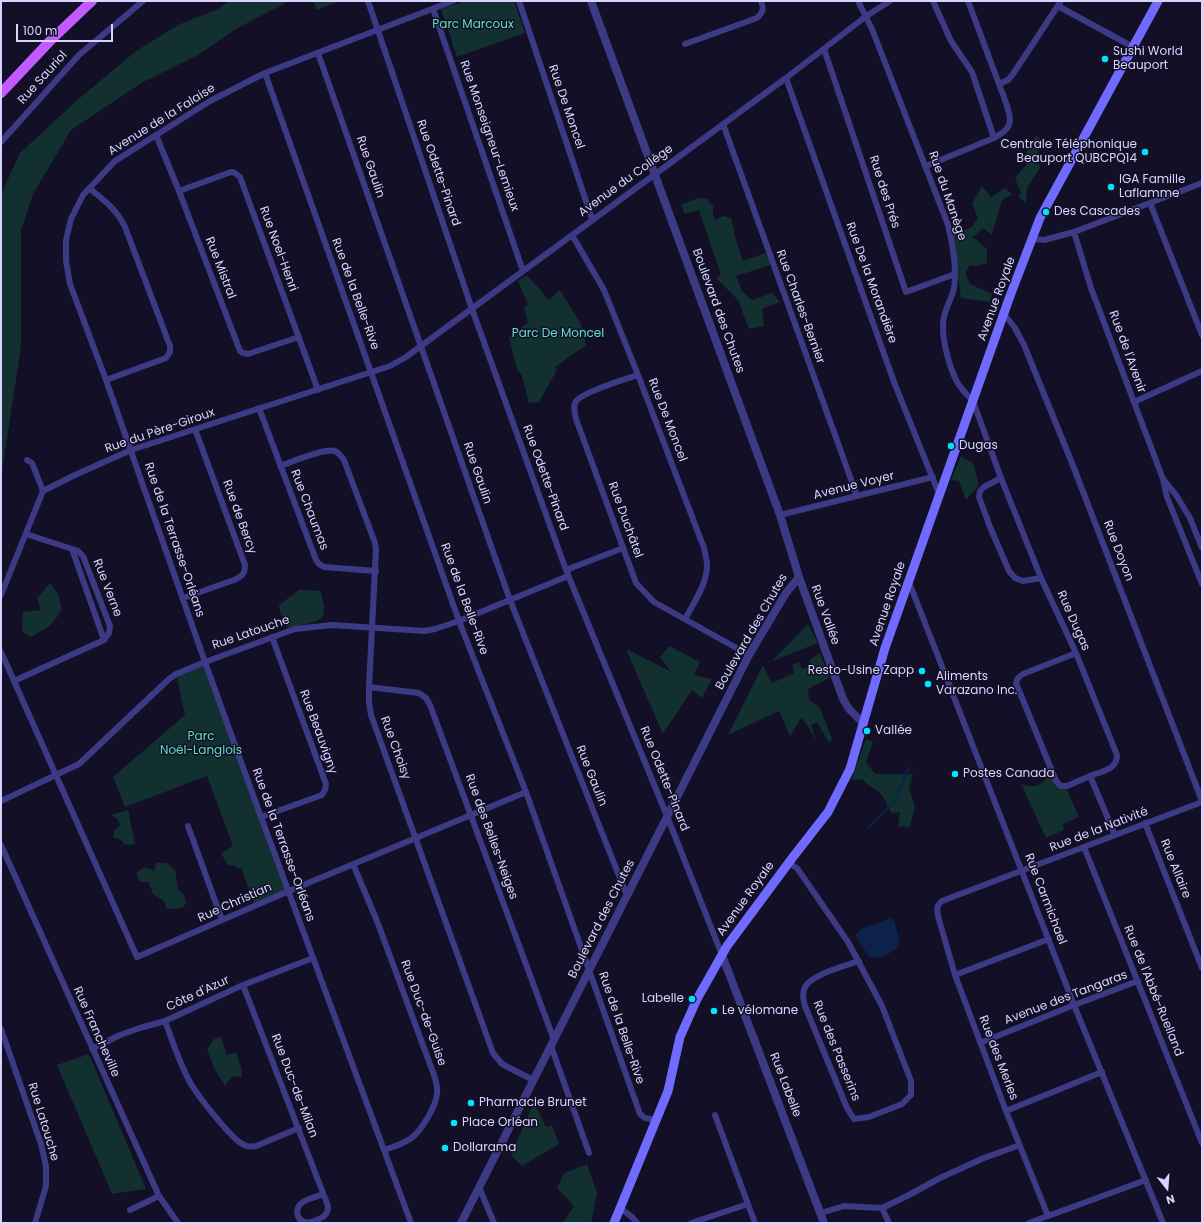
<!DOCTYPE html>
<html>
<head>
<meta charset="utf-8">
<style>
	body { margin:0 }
	#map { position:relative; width:1203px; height:1224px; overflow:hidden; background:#130f26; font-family:Poppins,sans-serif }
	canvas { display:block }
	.frame { position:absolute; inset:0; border:2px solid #d9d4ff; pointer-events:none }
	.north { position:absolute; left:1147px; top:1168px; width:40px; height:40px; -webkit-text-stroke:3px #130f26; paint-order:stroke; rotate:163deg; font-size:11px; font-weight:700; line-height:16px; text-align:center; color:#d9d4ff }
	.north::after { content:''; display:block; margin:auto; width:14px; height:18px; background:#d9d4ff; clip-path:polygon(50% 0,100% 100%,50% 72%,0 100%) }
	.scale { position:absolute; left:16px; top:24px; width:97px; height:18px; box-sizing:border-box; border:2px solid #d9d4ff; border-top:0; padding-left:5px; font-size:12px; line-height:14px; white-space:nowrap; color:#d9d4ff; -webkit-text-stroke:3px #130f26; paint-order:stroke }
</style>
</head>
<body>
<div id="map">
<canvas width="1203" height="1224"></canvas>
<div class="frame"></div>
<div class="north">N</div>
<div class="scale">100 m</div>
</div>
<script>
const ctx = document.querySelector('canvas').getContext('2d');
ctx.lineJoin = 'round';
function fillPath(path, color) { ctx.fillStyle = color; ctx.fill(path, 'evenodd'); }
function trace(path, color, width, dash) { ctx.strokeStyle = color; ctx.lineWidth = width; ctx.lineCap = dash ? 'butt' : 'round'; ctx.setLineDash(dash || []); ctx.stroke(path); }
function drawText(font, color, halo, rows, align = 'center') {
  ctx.font = font + ' Poppins,sans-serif'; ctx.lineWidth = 3; ctx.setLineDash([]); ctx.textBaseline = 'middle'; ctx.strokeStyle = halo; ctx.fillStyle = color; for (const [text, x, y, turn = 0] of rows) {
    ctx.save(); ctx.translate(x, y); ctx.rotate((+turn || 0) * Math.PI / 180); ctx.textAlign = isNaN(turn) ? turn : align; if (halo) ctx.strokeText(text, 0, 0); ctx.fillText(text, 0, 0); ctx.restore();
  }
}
fillPath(new Path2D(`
	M229,1H289L236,29L198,55L143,82L71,130L33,194L21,231V347L1,477V194L20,153L75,102L136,51L178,25L218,9Z
	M313,1H340L317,10Z
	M465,1H514L525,33L457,57L441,9Z
	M1036,135L1043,142L1037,155L1040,168L1027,188L1026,203L1018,196L1021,193L1015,178L1026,165L1027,151Z
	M982,186L991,197L1005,188L1012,194L1002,200L992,235L983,228L973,237L987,249V263L977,266L970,265L965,272L970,284L992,294L990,302L961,298L952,235L972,227L978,218L972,204Z
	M698,198L707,199L713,206V213L715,220L724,216L731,218L736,240L743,261L768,252L771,265L736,276L742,291L752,300L772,293L780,302L762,309L764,326L749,329L738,300L716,278L721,275L699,210L685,214L681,205Z
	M527,275L549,300L560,290L581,324L586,345L555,367L557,370L539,402L529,403L522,376L517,369L509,337L528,323L524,308L528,304L518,281Z
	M961,456L973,463L979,485L966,500L959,481L951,480Z
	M50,583L58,594L62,609C53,625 47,628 31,637L22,632L23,612L41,610L37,598Z
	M299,590L321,591L324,608L323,617L315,622L288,628L280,612L279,605Z
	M808,624L818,643L772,661Z
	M669,646L700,662L694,675L712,679L702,698L692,690L663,734L626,649L670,671L660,657Z
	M820,653L829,678L808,689L809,700L820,708L832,739L829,743L817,722L811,725L817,741L802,717L790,736L779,711L728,735L763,665L772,683L794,673L792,665L799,662L802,669L811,666L809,660Z
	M205,662L289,891L255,906L241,868L238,869L234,865H228L223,857L221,853L233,846L207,776L125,807L113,777L185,715L176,674Z
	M866,739L873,742L866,762L875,774H913L909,789L915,806L910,827L898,826L900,812L891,813C888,806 885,798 880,793C874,788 867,785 862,779L852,780L853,775Z
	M1048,776L1067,790L1079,817L1063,824L1064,830L1046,838L1021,784C1035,788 1039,787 1048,776Z
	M128,810L135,844L131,845L124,844L121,840L113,837L115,830L120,825L117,819L111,815Z
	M156,863H167L175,870L178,889L184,895L186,902L184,907L176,909H167L164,901L153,894L149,882H140L136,873L145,867L154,871Z
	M221,1037L227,1055L236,1052L241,1067L242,1077L232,1076L225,1086L214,1068L207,1049L214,1039Z
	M89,1054L146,1189L112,1194L57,1065Z
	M534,1102L546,1127L552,1125L559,1144L522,1166L511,1155Z
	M587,1164L597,1193L591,1223H563L574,1206L557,1188L564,1173Z`), '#12302f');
fillPath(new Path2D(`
	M891,918L894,920L900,942C898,952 878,960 869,957L855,935L863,928Z`), '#0c2248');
trace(new Path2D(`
	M868,828L896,799L909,767`), '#0c2248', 2);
trace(new Path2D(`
	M368,1L472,309L566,570L667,816L722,955
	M519,1L592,219
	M858,1L872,29L948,225C953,245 957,267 954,288C952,298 946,307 944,317C940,335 949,366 957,382C961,389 967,395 973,401L1001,478L1041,578L1076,653L1117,755C1117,770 1102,771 1090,776L1115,835
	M933,1L951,41L972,72L994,138
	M968,1L999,84
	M1058,6L1133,47
	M433,9L523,271
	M685,44L757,18C763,12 764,9 761,1
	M824,49L906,292L955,274
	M318,53L510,600L627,896
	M265,73L459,621L526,792L640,1114L645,1118L657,1120
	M786,78L894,382L939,494
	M723,124L857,496
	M156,135L179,191L240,351L243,353L248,354L299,337
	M1,142L79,55L143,1
	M926,166L994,138C999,135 1007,131 1009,125C1013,116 1002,93 999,84L1008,80L1013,74L1061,1
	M90,189C104,200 117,210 125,227L170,346V352L166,358L106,380
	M179,191L231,172L235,173L240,177L318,390
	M1150,203L1202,335
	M1074,232L1091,288L1163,479L1167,497L1202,584
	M572,235L604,290L638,375L704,548C705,553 706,558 707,563C708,583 694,602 685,619
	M1032,239L1044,240L1074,232L1202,183
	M1004,314L1015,328L1024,345L1072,463L1202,801
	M638,375C626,379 579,393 575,403C573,408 575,414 576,419L636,583L654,602L749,655
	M1134,402L1202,371
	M259,408L316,560L319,564L324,567L376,571
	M27,460L32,463L43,491
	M280,466C292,462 324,448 335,451C339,453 341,456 344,460L375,543L376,549L369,687V702L371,715L493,1053L502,1064L533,1080
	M1001,478L984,487L980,491L979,497L990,527L1009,571L1015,578L1023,581L1041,578
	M1164,480L1176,495L1190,518L1202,548
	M780,515L933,477
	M72,549L104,640
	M566,570L623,548
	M909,582L1074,1005L1163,1223
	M1,595L43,491L75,475L131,450L390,366L406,357L786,78L865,17L890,1
	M183,598L234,580C242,576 245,574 245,565L195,429
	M1,652L137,957L289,891L526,792
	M1076,653L1023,674L1018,678L1016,683L1056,781L1061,786H1067L1090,776
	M14,681L104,640L109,633L110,626L83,556L78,551L72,549L26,534
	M369,687L419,693L426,698L430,705L554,1040
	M1,801L79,764L169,679L176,674L205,662L295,629L332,625L424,631L435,629L459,621L568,576
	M261,817L322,795L325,790L326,784L272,637
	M1145,823L1202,968
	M188,826L222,920
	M1,845L159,1196L178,1223
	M1084,847L1202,1143
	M788,863L797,868L848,942L882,1006L911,1081V1095L902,1104L869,1117L854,1119L847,1108L805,1006C803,1000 802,993 805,987C812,974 845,966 859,961
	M353,864L377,921L434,1075C436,1081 438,1087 437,1094C436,1106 421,1132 410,1139C402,1144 394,1147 384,1150
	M955,975L1049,939
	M243,985L328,1206C328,1216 322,1218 314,1221C311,1222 308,1223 305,1222C295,1219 295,1207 303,1202C309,1198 317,1197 323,1194
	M165,1021C173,1042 180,1065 191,1084C199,1097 231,1139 244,1145C248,1147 251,1147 256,1146L299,1128
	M1,1029L41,1144L46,1166V1186L35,1223
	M980,1043L1074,1005L1138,981
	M551,1046L589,1153
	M92,1049L120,1035L140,1028L165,1021L243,985L313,958
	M1006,1111L1102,1072
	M715,1115L755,1223
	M479,1187L494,1223
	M620,1208L632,1217L637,1223
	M882,1208L889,1223
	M130,1210L159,1196
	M821,1213L844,1206L882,1208L907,1196L940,1178L984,1158L1020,1145
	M1048,1216L1006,1111L955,975L938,916C937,909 936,906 942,901L1202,802
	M411,1223L261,817L205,662L106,380L70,284L66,261V240L71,219L83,195L115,161L210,101L265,73L453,1
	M691,1223L748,1204
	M1029,1223L1146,1180`), '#3d3a85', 6);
trace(new Path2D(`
	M591,1L780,515L799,577L843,699L849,709L863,723
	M722,955L824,1223
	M461,1223L749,655L786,593L799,577`), '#3d3a85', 8);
trace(new Path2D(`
	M614,1223L668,1091L680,1037L697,999L727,946L793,857L828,812L850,769L885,648L1010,296L1040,218L1158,1`), '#6f6bff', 9);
trace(new Path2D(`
	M1,93L50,41L92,1`), '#c25bff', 10);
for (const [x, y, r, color] of [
	[1105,59,4,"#00e5ff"],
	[1145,152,4,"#00e5ff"],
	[1111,187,4,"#00e5ff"],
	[1046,212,4,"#00e5ff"],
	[951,446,4,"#00e5ff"],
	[922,671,4,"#00e5ff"],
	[928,684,4,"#00e5ff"],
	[867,731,4,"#00e5ff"],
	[955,774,4,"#00e5ff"],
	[692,999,4,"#00e5ff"],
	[714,1011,4,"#00e5ff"],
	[471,1103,4,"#00e5ff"],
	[454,1123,4,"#00e5ff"],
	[445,1148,4,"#00e5ff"]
]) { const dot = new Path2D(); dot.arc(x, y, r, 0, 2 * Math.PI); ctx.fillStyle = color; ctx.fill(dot); trace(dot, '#130f26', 1.5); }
drawText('12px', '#5fe0c0', '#130f26', [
	["Parc Marcoux",473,25],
	["Parc De Moncel",558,334],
	["Parc",201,737],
	["Noël-Langlois",201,751]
]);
drawText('12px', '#d9d4ff', '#130f26', [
	["Sushi World",1113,52],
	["Beauport",1113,66],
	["Centrale Téléphonique",1137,145,"right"],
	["Beauport QUBCPQ14",1137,159,"right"],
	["IGA Famille",1119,180],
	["Laflamme",1119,194],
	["Des Cascades",1054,212],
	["Dugas",959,446],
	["Resto-Usine Zapp",914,671,"right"],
	["Aliments",936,677],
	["Varazano Inc.",936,691],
	["Vallée",875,731],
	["Postes Canada",963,774],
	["Labelle",684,999,"right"],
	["Le vélomane",722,1011],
	["Pharmacie Brunet",479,1103],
	["Place Orléan",462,1123],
	["Dollarama",453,1148]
], 'left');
drawText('12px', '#d9d4ff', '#130f26', [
	["Rue Sauriol",43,78,-48],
	["Rue De Moncel",566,107,71],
	["Avenue de la Falaise",162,120,-32],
	["Rue Monseigneur-Lemieux",489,136,71],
	["Rue Gaulin",370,167,71],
	["Rue Odette-Pinard",438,173,71],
	["Avenue du Collège",626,181,-36],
	["Rue des Prés",884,192,72],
	["Rue du Manège",947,196,71],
	["Rue Noel-Henri",278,249,70],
	["Rue Mistral",220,268,69],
	["Rue De la Morandière",871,283,70],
	["Rue de la Belle-Rive",355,294,70],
	["Avenue Royale",997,299,-70],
	["Rue Charles-Bernier",800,307,70],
	["Boulevard des Chutes",718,311,70],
	["Rue de l'Avenir",1127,352,70],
	["Rue De Moncel",667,420,69],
	["Rue du Père-Giroux",160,431,-19],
	["Rue Gaulin",477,473,71],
	["Rue Odette-Pinard",545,478,70],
	["Avenue Voyer",854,486,-14],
	["Rue Chaumas",309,510,69],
	["Rue de Bercy",239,517,70],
	["Rue Duchâtel",625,520,70],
	["Rue de la Terrasse-Orléans",174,540,71],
	["Rue Doyon",1118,551,69],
	["Rue Verne",107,588,69],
	["Rue de la Belle-Rive",464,599,70],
	["Avenue Royale",888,604,-71],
	["Rue Vallée",825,615,70],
	["Rue Dugas",1073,621,66],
	["Boulevard des Chutes",752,632,-60],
	["Rue Latouche",251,633,-19],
	["Rue Beauvigny",318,732,70],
	["Rue Choisy",395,748,70],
	["Rue Gaulin",591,776,68],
	["Rue Odette-Pinard",664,779,68],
	["Rue de la Nativité",1099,830,-21],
	["Rue des Belles-Neiges",491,837,70],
	["Rue de la Terrasse-Orléans",283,845,70],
	["Rue Allaire",1175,869,68],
	["Avenue Royale",746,899,-54],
	["Rue Carmichael",1045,899,69],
	["Rue Christian",235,903,-24],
	["Boulevard des Chutes",602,919,-63],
	["Rue de l'Abbé-Ruelland",1153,991,68],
	["Côte d'Azur",198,994,-25],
	["Avenue des Tangaras",1066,998,-21],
	["Rue Duc-de-Guise",423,1013,70],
	["Rue de la Belle-Rive",621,1028,71],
	["Rue Francheville",96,1032,66],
	["Rue des Passerins",836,1051,68],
	["Rue des Merles",998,1058,69],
	["Rue Labelle",785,1085,69],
	["Rue Duc-de-Milan",294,1086,69],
	["Rue Latouche",43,1122,73]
]);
</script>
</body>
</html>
